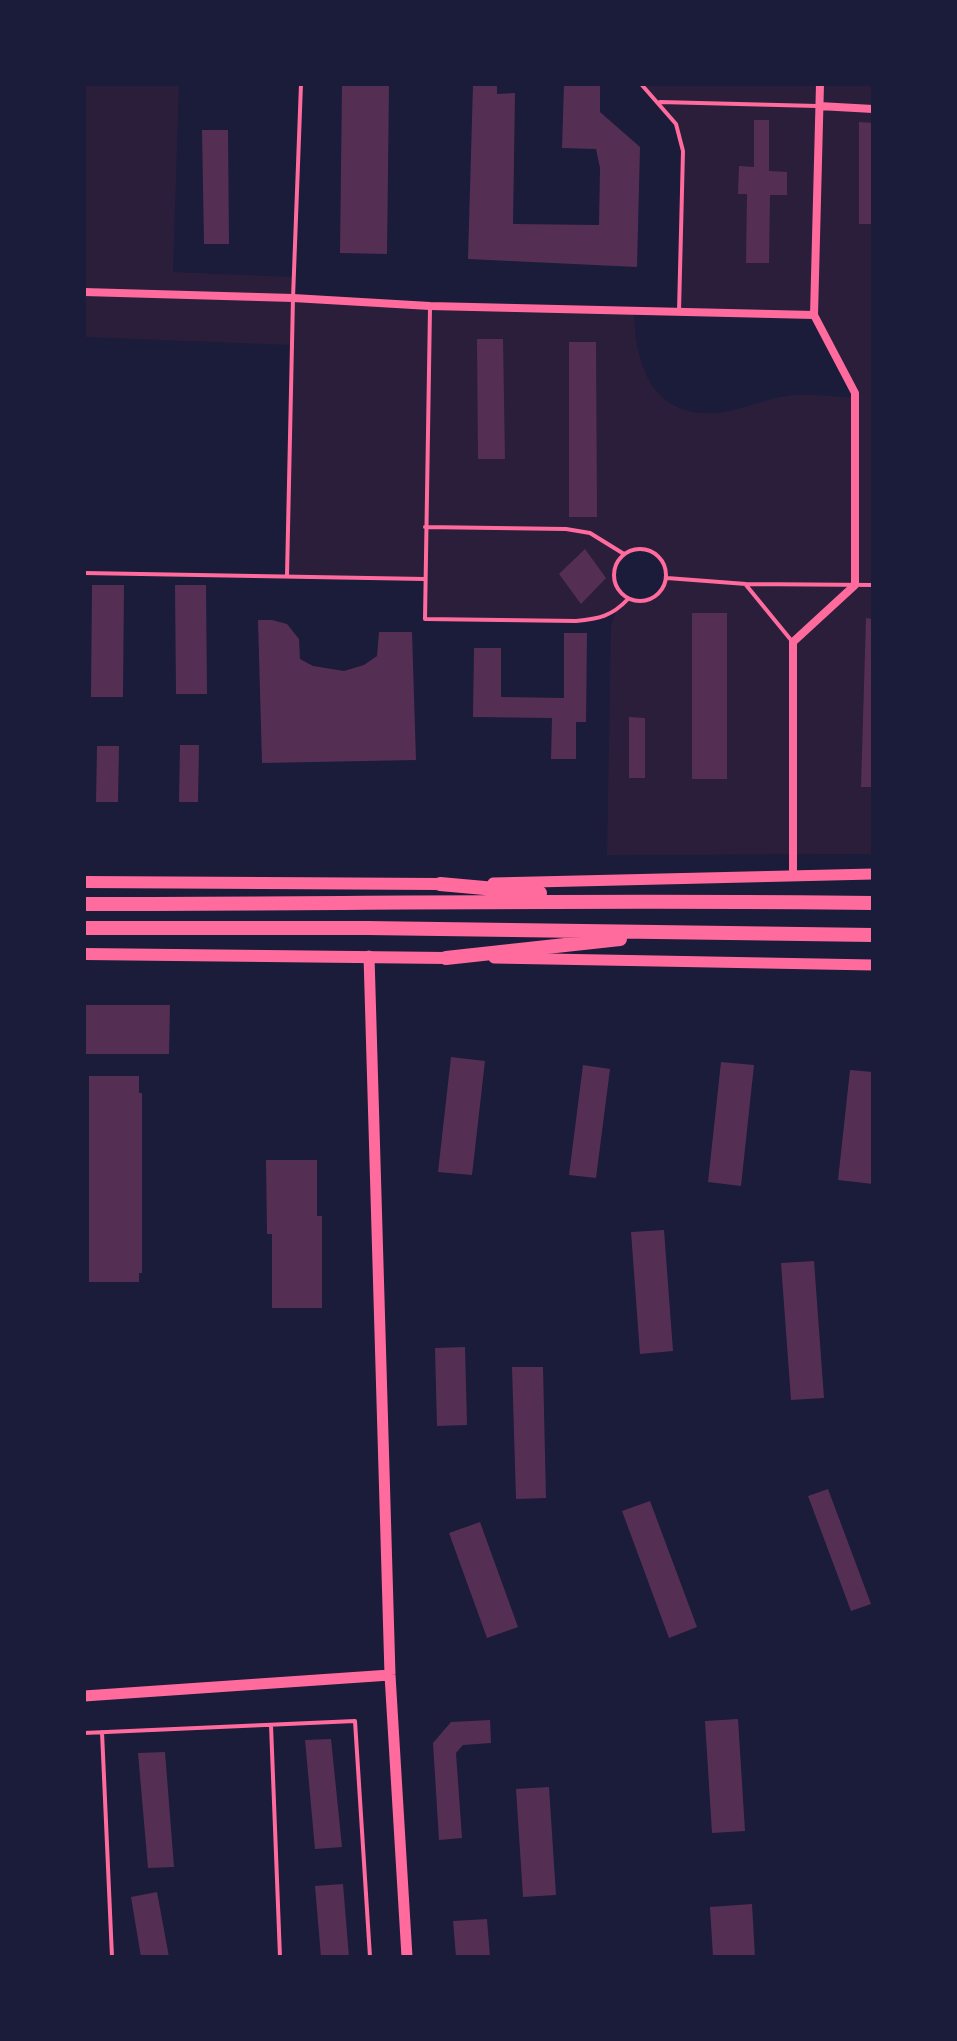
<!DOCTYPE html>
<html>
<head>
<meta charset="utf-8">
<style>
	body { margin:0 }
	#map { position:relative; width:957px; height:2041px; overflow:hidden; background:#1b1b3a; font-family:Arial,sans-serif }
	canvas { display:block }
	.frame { position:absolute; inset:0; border:86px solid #1b1b3a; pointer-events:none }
</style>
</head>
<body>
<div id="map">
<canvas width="957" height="2041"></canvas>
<div class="frame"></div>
</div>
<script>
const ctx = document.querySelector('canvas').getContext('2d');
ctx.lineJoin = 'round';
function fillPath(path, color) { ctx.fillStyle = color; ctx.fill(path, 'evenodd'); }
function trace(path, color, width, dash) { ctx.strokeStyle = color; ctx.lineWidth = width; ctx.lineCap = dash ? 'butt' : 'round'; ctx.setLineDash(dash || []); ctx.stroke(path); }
fillPath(new Path2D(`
	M84,84H179L173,272L293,277V298L634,309C635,365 651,417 716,413C739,411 759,401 781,397C804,392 832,397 855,398L814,315L679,311L683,151L676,124L641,84H873V854L607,855L611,626L615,613L600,619L576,621L425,619V580L287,575L291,345L84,337ZM641,549C652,551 662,555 665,567C677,606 612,618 614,569L624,554Z`), '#2a1e3b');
fillPath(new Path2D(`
	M342,84H389L387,254L340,253Z
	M473,84H497V94L515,93L513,224L599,225L600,168L596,149L562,148L564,84H600V112L640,147L637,267L468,259Z
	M754,120H769V171L787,172V195H770L769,263H746L747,194H738L739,166L754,167Z
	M859,122L873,123V224H859Z
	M202,130H228L229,244H204Z
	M477,339H503L505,459H478Z
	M569,342H596L597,517H569Z
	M585,549L606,578L581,604L559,574Z
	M92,585H124L123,697H91Z
	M175,585H206L207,694H176Z
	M692,613H727V779H692Z
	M866,618L873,619V787H861Z
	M258,620H272L287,624L299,639L300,659L313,666L344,671L364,665L377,656L379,632H412L416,760L262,763Z
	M564,633H587L586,722H576V759H551L552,718L473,717L474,648H501V697L564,698Z
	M629,717L645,718V778H629Z
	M180,745H199L198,802H179Z
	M97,746H119L118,802H96Z
	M84,1005H170L169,1054H84Z
	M451,1057L485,1061L472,1175L438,1172Z
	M721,1062L754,1065L741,1186L708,1182Z
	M583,1065L610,1069L596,1178L569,1175Z
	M850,1070L873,1072V1184L838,1180Z
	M89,1076H139V1093H142V1273H139V1282H89Z
	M266,1160H317V1216H322V1308H272V1234H267Z
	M664,1230L673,1351L640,1354L631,1232Z
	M814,1261L824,1398L791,1400L781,1263Z
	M465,1347L467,1425L437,1426L435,1348Z
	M512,1367H543L546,1498L516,1499Z
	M828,1489L871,1604L851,1611L808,1496Z
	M650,1501L697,1627L669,1638L622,1511Z
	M480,1522L518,1627L487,1638L449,1533Z
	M738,1719L745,1831L712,1833L705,1721Z
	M490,1720L491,1743L463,1745L456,1753L462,1838L439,1840L433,1743L451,1722Z
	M331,1739L342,1847L315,1849L305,1740Z
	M165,1752L174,1867L148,1868L138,1753Z
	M549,1787L556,1895L523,1897L516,1789Z
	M343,1884L349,1957H321L315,1886Z
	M157,1892L169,1957H141L131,1897Z
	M752,1904L755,1957H713L710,1907Z
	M487,1919L490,1957H456L453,1921Z`), '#542f53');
trace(new Path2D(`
	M641,84L676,124L683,151L679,311
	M660,102L817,106
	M430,308L425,619L576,621C599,619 612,616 628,599
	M425,527L566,529L590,533L624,554
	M614 575a26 26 0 1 1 52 0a26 26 0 1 1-52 0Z
	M84,573L425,579
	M287,575L293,298L301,84
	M667,578L746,584L873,585
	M746,585L791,640
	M271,1725L280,1957
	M102,1732L112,1957
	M84,1733L355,1721L370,1957`), '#ff6b9d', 4);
trace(new Path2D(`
	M819,106L873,109
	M84,292L293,298L430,306L814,315
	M793,875V642L855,585V393L814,315L820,84`), '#ff6b9d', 8);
trace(new Path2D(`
	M493,883L873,874
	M369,956L390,1675L407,1957
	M494,958L873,965
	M84,1696L390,1675`), '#ff6b9d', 11);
trace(new Path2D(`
	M84,882L440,884
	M84,954L446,958`), '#ff6b9d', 12);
trace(new Path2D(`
	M440,884L540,893
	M84,904C347,904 610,899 873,903
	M84,928H367L873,935
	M446,958L620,939`), '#ff6b9d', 14);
</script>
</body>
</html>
